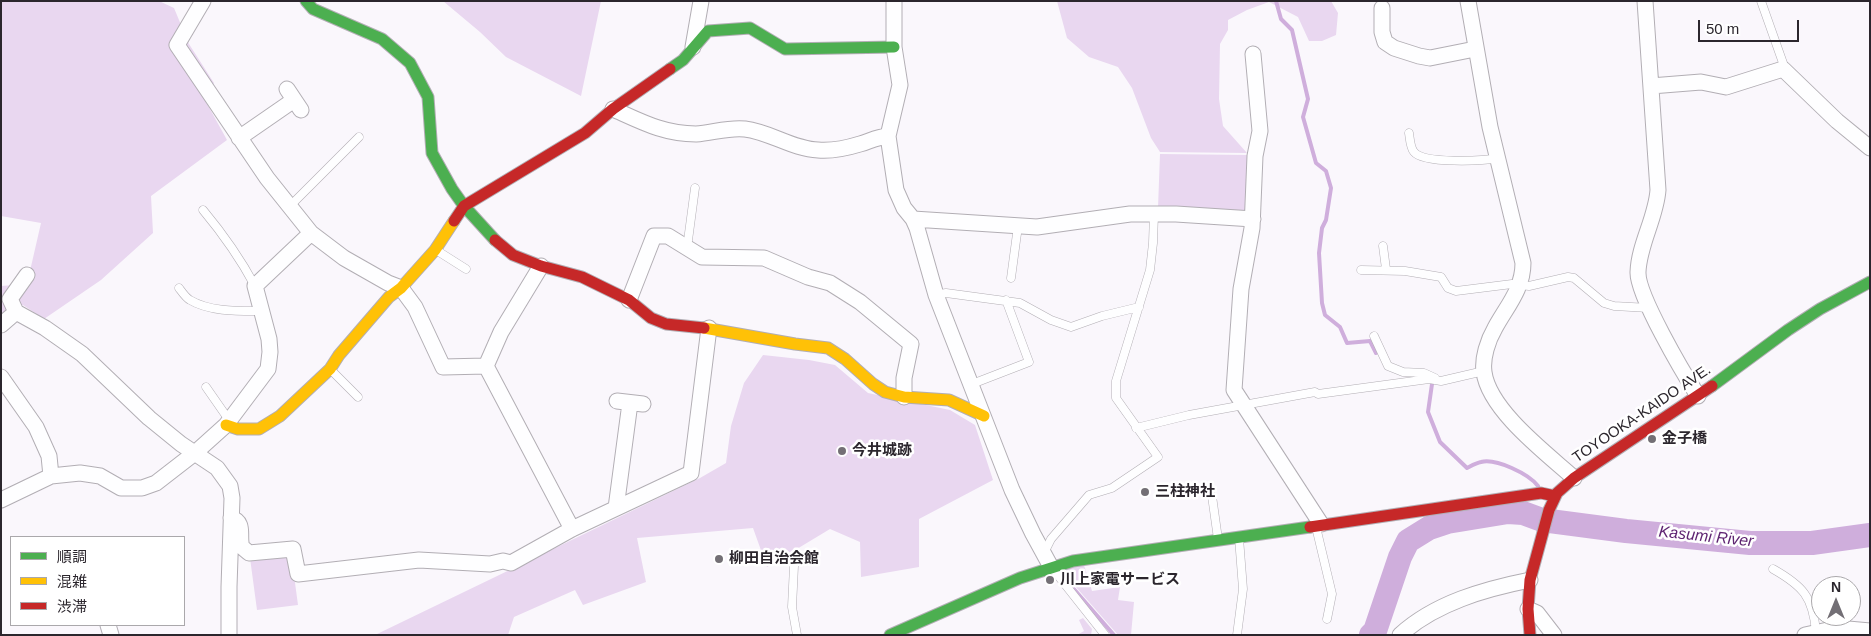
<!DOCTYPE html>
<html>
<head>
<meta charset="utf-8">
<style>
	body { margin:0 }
	#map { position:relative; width:1871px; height:636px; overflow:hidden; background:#faf7fc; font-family:Helvetica,"Noto Sans JP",sans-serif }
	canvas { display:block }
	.frame { position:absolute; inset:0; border:2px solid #2b262d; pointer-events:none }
	.legend { position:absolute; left:10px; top:536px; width:175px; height:90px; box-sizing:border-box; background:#fff; border:1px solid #aaa8ab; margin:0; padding:6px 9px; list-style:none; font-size:15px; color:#2b262d }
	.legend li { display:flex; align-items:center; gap:10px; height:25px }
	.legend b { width:25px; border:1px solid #aaa8ab }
	.north { position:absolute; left:1811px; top:576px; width:50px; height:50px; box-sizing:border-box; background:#fff; border:1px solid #aaa8ab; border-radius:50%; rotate:0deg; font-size:14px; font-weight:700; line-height:20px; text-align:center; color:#2b262d }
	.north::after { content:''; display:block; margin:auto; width:18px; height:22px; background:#736f75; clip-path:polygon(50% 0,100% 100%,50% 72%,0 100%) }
	.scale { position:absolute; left:1698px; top:20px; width:101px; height:22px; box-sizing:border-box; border:2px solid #2b262d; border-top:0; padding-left:6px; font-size:15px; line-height:18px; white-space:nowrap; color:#2b262d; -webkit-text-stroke:4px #fff; paint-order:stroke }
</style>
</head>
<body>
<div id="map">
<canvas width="1871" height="636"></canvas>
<div class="frame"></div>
<ul class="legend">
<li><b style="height:6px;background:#4caf50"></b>順調</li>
<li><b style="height:6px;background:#ffc107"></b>混雑</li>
<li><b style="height:6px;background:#c62828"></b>渋滞</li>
</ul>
<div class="north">N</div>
<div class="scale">50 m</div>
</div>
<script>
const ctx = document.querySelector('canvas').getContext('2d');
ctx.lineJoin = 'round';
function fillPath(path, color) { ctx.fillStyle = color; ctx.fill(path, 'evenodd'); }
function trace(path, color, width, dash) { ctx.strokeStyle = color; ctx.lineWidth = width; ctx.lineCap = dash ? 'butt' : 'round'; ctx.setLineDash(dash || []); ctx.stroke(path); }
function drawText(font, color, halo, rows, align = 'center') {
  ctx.font = font + ' Helvetica,"Noto Sans JP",sans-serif'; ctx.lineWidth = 5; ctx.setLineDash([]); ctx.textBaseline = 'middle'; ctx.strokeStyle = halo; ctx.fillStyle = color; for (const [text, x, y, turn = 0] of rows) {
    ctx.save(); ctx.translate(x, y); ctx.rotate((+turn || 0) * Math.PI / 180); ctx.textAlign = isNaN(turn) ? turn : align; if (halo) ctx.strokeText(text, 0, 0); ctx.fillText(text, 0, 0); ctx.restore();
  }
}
fillPath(new Path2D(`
	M1,1H159L174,8L189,44L214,83L205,100L227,140L151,196L153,233L101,280L44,319L23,305L1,314V286L27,284L41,223L1,216Z
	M443,1H601L581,96L506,57L480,32Z
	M1057,1H1331L1338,13L1336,35L1322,41H1309L1298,17L1269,2L1247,10L1228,20V30L1220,44L1219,99L1223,126L1247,153L1160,152L1151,138L1132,88L1118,67L1089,57L1067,38Z
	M1160,154L1248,155L1249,210L1244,213L1158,208Z
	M763,355L809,360L835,365L868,393L950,410L975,425L993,480L919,519V567L861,577L860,542L830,529L767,567L753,528L637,538L646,582L583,605L575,590L514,617L508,635H375L700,478L726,463L731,426L744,383Z
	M291,553L298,605L257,610L250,558Z
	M1084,565L1092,591L1120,587L1118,600L1134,602L1131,635H1118L1061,570Z
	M1083,618L1092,629L1091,635H1077L1084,631L1079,620Z`), '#e9d7f0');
trace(new Path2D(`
	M1276,1L1281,19L1292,30L1308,99L1303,117L1316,163L1326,171L1331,188L1326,220L1322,228L1319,253L1322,303L1325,315L1340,327L1347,343L1370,341L1376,353
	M1432,384L1428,412L1440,442L1467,468C1471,466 1476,463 1481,462C1496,458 1529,474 1538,486
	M1066,580L1114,635`), '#cfaedc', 4);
trace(new Path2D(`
	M1371,635L1375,631L1400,557L1408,541L1429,528L1447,522L1508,512L1523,513L1542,520L1626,531L1750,543H1812L1870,535`), '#cfaedc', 24);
const lane = new Path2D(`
	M1761,1L1783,63V69
	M1409,133C1410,139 1410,147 1414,152C1424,164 1482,161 1498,158
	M290,206L359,137
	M203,210C223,234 240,258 255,286
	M1383,246L1386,269
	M687,248L695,188
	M436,250L466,269
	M1361,270L1405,271L1441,277L1448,288L1456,291L1512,284L1529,286L1568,277L1574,278L1604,303L1614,306L1649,308
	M1011,278L1018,226
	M179,288C182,292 186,298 190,300C210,312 239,311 262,311
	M936,295L946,293L1020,303L1051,320L1071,327L1102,316L1139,307
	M1374,336L1388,366L1403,372L1424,373L1435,378
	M331,370L358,397
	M972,384L1029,362L1006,300
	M206,387L229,420
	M1136,428L1189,415L1315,392L1318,394L1429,379L1441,381L1484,371
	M1212,496L1218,539
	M1316,527L1332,594L1327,619
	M1044,553L1051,539L1089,495L1112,488L1158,457L1116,398V381L1150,270L1153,243L1154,214
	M794,566L792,607L797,635
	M1052,568L1105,635
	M1773,569C1803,586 1813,597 1816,632
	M1237,635L1243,589L1239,538`);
const street = new Path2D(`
	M203,1L177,45L267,178L311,233L344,258L388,283L401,288L415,307L443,367L486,366
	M894,1V47L900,85L888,136L896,190L904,208L913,219L917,228L936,295L1012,490L1033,534L1051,567
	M1468,1L1490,127L1523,263C1523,289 1507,306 1495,328C1488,340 1482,358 1484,372C1489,410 1546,453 1574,478
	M1645,1L1658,190C1656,218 1639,244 1638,272C1637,295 1684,374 1698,396
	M1382,8V32L1385,42L1394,48L1419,56L1430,58L1475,49
	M693,47L701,1
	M1253,54L1260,131L1255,156L1252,228L1241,289L1234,390L1321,524
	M1651,86L1701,82L1726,87L1783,69L1837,121L1870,148
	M287,89L301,110
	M613,109C642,122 664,134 696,134C712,133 729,127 745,129C770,132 793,149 818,150C831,151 847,148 860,144C870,141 877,137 888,136
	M239,138L294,100
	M913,219L1037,227L1130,214H1176L1253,219
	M541,266L501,332L486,366L572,529
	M27,275L10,299L16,312L45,328L82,354L149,418L181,444L217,468L230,486L232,498L229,587V635
	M629,300L654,236H668L702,257L764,258L808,277L830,283L860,302L911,344L904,378V397
	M1,325L16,312
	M1,377L36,427L49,456L51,476
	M617,401L643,404
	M1,500L51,476L80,473L100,476L121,488H142L156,483L196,452L226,425L268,369L270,352L269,339L255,286L311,233
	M616,508L630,403
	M231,518C246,522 238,537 242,547C243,548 248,552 249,553L293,549L298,574L419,560L490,564L503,561L511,563L572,529L691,473L709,328
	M1528,609L1537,613L1554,635
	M108,625L111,635
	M1400,635C1435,603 1485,589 1530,580
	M1805,635L1837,628L1870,631`);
const fast = new Path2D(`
	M306,1L313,9L382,39L410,63L428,97L432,153L452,189L464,206L495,240
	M670,69L683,60L708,31L750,28L785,49L894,47
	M1712,386L1788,330L1820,309L1870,282
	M890,635L1020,578L1073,561L1310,527`);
const slow = new Path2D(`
	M704,328L795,344L828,348L845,359L873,384L885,392L904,397L949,400L984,416
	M226,425L238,429H259L280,416L330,369L339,355L389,297L401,288L435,250L454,221`);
const jam = new Path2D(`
	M454,221L464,206L585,133L613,109L670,69
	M495,240L513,255L541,266L582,277L629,300L651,318L666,324L704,328
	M1310,527L1541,493L1555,496
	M1530,635L1528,609L1530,580L1549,510L1557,493L1574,478L1712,386`);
trace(lane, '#b2aeb4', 9);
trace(street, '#b2aeb4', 17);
trace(fast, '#b2aeb4', 13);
trace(slow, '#b2aeb4', 13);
trace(jam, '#b2aeb4', 13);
trace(lane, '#fefeff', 8);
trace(street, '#fefeff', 15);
trace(fast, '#4caf50', 11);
trace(slow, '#ffc107', 11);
trace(jam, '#c62828', 11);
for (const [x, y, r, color] of [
	[1652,439,5,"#736f75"],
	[842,451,5,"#736f75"],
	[1145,492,5,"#736f75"],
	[719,559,5,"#736f75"],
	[1050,580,5,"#736f75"]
]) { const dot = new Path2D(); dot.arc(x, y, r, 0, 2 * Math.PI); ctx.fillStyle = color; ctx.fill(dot); trace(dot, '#fff', 2); }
drawText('15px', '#2b262d', '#fff', [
	["TOYOOKA-KAIDO AVE.",1642,414,-34]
]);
drawText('bold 15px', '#2b262d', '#fff', [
	["金子橋",1662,439],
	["今井城跡",852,451],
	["三柱神社",1155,492],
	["柳田自治会館",729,559],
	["川上家電サービス",1060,580]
], 'left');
drawText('italic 16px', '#5f2572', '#fff', [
	["Kasumi River",1706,537,6]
]);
</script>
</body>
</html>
